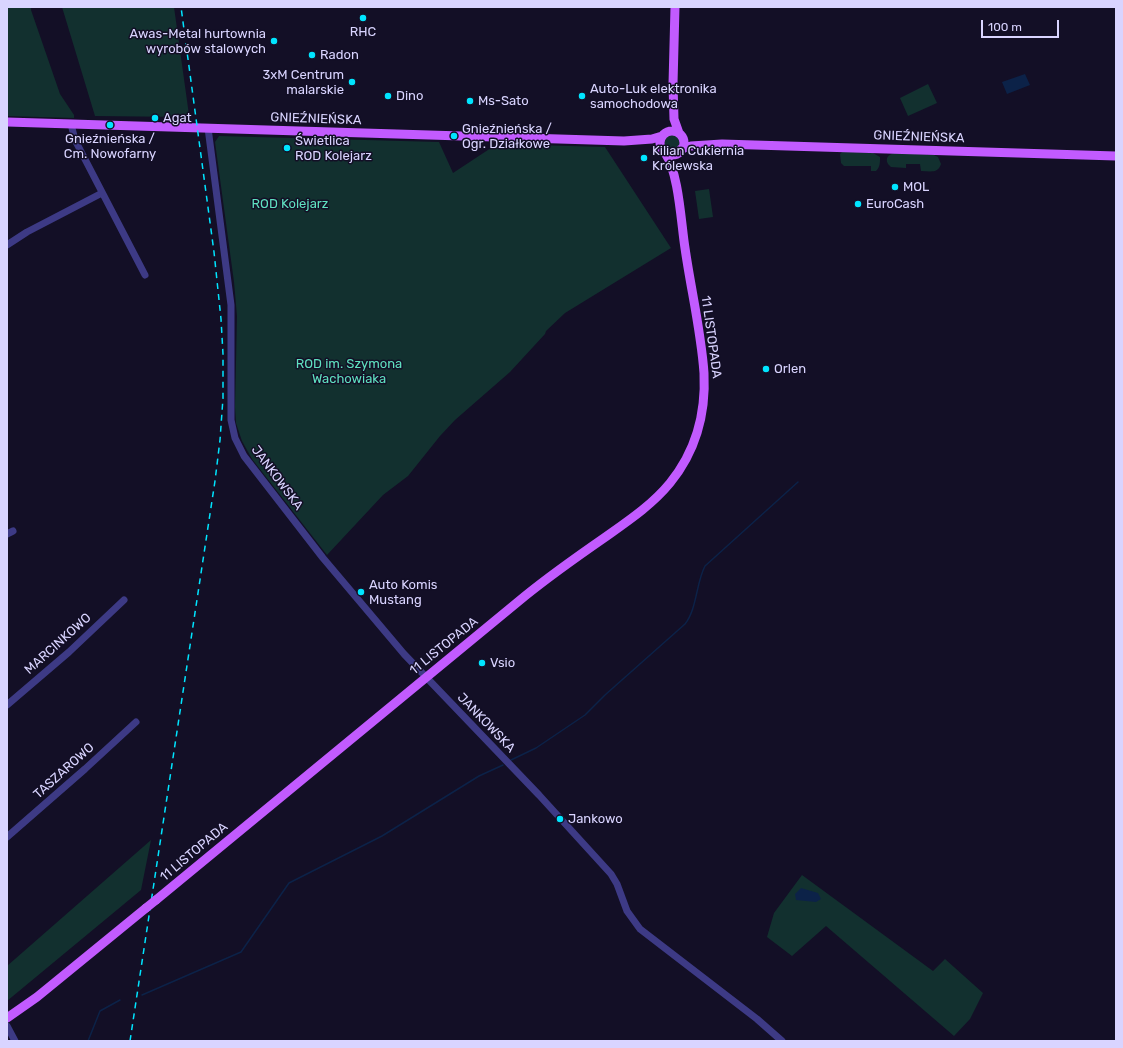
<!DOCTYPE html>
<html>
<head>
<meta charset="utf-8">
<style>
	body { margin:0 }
	#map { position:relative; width:1123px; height:1048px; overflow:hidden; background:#130f26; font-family:Rubik,sans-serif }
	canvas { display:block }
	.frame { position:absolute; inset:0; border:8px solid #d9d4ff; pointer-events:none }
	.scale { position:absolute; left:981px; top:20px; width:78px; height:18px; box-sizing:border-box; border:2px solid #d9d4ff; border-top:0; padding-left:5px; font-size:12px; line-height:14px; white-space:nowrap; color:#d9d4ff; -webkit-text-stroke:3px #130f26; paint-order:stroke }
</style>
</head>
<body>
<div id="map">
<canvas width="1123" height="1048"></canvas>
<div class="frame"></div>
<div class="scale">100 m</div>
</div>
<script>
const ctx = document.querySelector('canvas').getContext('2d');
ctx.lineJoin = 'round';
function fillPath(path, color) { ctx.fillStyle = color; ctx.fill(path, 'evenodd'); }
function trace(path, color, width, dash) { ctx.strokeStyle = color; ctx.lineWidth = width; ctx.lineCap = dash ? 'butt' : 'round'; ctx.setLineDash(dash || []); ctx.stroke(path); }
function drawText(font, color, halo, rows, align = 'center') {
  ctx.font = font + ' Rubik,sans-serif'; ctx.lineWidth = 3; ctx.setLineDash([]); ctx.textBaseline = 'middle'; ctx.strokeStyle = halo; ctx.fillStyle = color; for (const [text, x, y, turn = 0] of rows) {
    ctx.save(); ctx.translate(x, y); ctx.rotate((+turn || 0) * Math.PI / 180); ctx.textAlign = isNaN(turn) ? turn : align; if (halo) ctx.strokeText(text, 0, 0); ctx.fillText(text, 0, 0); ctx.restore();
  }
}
fillPath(new Path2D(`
	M7,7H31V10L60,94L74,115V118L7,116Z
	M62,7H174L189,115L185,117L95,116Z
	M928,84L937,103L908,116L900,98Z
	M663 143a9 9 0 1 1 18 0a9 9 0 1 1-18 0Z
	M219,136L439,142L453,173L497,144L605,147L671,248L565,313L546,331L545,334L510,372L455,420L440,436L408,476L383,495L327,555L252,459L242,441L236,423L235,407L237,316L234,282L215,142Z
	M843,151L873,153L880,157C880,163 880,167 876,171H871V166H844L841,163L840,154Z
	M894,153L934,155L938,157L941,164C938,174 930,171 921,171L920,164H906V168L891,167L888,164C885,158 888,155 894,153Z
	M709,189L713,217L699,219L695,191Z
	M151,840L141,890L7,1001V966Z
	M802,875L933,971L945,959L983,993L970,1019L954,1036L826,926L792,956L767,937L774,913Z`), '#12302f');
fillPath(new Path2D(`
	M1025,74L1030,85L1007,94L1002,82Z
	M801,888L818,893L821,899L816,902L796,900L795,894Z`), '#0c2248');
trace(new Path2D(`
	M511,760L536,748L585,715L605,695L685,624C697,609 696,583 705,566L798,482
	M142,995L241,952L289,883L382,836L479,776L503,765
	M88,1041L100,1011L120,1000`), '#0c2248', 1.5);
trace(new Path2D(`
	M71,124L75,140L145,275
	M208,128L231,305V420L235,438L244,456L323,558L404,654L539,795L611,874L617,884L627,911L640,929L757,1019L782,1041
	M7,245L27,232L102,193
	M7,534L13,531
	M7,705L69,652L124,600
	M7,837L85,769L136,722
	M7,1026L15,1041`), '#3d3a85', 7);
trace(new Path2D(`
	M675,7L673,84L674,119L679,133
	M7,122L624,141L652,139L662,136
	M660 143a12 12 0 1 1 24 0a12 12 0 1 1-24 0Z
	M681,149L691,146L722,144L1116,156
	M156,900C279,799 402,697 525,596C551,575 578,556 604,538C628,521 652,505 670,483C696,451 706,413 704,373C701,331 691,290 685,248C681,223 679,173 665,153
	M7,1018L37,997L146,908`), '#c25bff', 9);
trace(new Path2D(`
	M130,1041L215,481L220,440L223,398V354L221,319L214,252L181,7`), '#00e5ff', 1.5, [6, 5]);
trace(new Path2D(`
	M146,908L156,900`), '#c25bff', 9);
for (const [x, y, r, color] of [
	[363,18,4,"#00e5ff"],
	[274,41,4,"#00e5ff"],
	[312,55,4,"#00e5ff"],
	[352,82,4,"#00e5ff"],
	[388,96,4,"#00e5ff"],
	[582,96,4,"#00e5ff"],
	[470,101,4,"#00e5ff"],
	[155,118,4,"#00e5ff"],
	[110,125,4,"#00e5ff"],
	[454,136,4,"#00e5ff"],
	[287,148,4,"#00e5ff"],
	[644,158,4,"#00e5ff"],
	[895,187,4,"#00e5ff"],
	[858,204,4,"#00e5ff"],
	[766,369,4,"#00e5ff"],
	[361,592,4,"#00e5ff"],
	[482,663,4,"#00e5ff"],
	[560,819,4,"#00e5ff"]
]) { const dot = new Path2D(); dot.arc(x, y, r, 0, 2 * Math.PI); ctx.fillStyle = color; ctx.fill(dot); trace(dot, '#130f26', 1.5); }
drawText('13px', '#d9d4ff', '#130f26', [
	["RHC",363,32,"center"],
	["Awas-Metal hurtownia",266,34,"right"],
	["wyrobów stalowych",266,49,"right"],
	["Radon",320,55],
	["3xM Centrum",344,75,"right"],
	["malarskie",344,90,"right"],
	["Auto-Luk elektronika",590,89],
	["samochodowa",590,104],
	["Dino",396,96],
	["Ms-Sato",478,101],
	["Agat",163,118],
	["Gnieźnieńska /",462,129],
	["Ogr. Działkowe",462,144],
	["Gnieźnieńska /",110,139,"center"],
	["Cm. Nowofarny",110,154,"center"],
	["Świetlica",295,141],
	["ROD Kolejarz",295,156],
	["Kilian Cukiernia",652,151],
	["Królewska",652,166],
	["MOL",903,187],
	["EuroCash",866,204],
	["Orlen",774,369],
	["Auto Komis",369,585],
	["Mustang",369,600],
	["Vsio",490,663],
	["Jankowo",568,819]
], 'left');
drawText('13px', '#d9d4ff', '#130f26', [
	["GNIEŹNIEŃSKA",316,119,2],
	["GNIEŹNIEŃSKA",919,137,2],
	["11 LISTOPADA",711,337,82],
	["JANKOWSKA",277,478,53],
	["MARCINKOWO",58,644,-42],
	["11 LISTOPADA",444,646,-39],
	["JANKOWSKA",486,723,46],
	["TASZAROWO",64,771,-42],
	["11 LISTOPADA",194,852,-40]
]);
drawText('13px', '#5fe0c0', '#130f26', [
	["ROD Kolejarz",290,204],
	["ROD im. Szymona",349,364],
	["Wachowiaka",349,379]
]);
</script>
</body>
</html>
